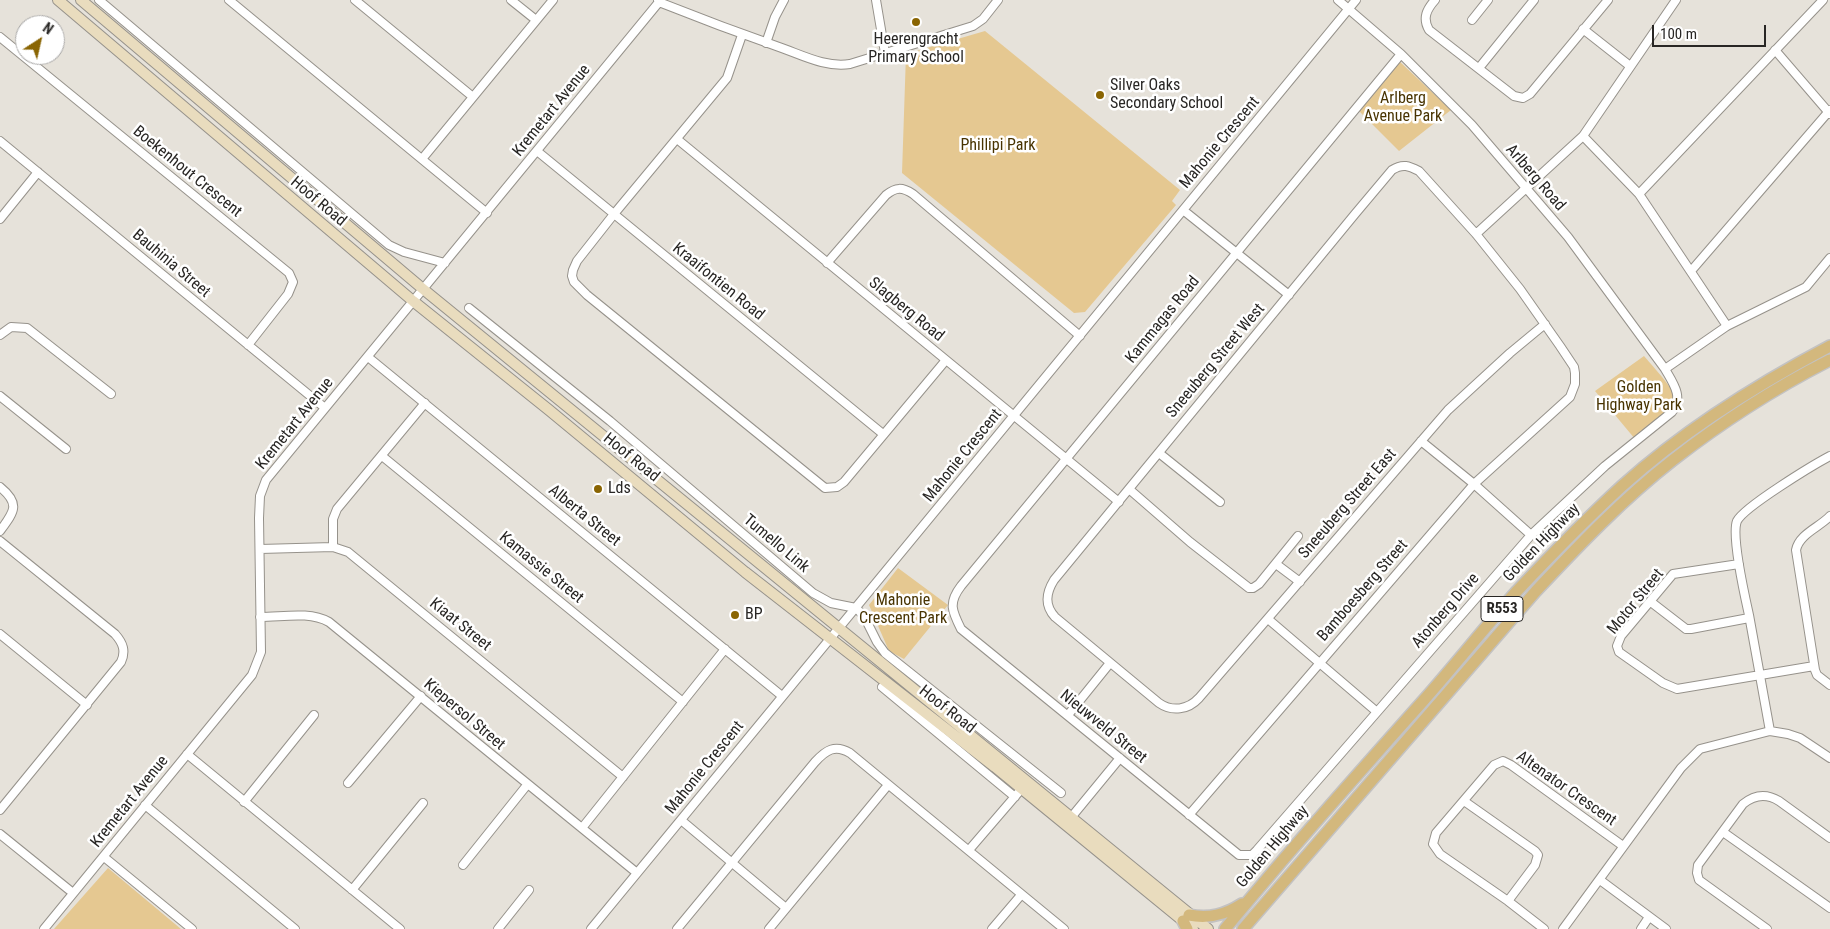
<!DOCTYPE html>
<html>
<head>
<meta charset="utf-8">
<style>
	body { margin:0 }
	#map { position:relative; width:1830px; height:929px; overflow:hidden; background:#e6e2da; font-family:"Roboto Condensed",sans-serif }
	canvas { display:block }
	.north { position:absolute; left:15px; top:15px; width:50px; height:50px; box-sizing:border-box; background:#fff; border:1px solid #a9a8a7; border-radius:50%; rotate:35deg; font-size:14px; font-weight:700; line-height:20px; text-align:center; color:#282624 }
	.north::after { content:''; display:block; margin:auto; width:18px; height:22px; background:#8a6503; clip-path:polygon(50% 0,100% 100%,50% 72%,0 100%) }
	.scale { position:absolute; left:1652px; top:25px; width:114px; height:22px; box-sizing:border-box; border:2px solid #282624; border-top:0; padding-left:6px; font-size:15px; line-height:18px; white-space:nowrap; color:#282624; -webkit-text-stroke:4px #fff; paint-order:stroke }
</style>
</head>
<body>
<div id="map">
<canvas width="1830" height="929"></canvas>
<div class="north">N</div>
<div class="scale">100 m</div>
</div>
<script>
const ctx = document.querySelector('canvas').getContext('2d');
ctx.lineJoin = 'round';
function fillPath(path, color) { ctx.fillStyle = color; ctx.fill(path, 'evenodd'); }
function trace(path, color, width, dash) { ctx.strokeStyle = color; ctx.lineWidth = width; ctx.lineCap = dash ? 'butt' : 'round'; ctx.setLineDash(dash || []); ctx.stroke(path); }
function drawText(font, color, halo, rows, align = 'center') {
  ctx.font = font + ' "Roboto Condensed",sans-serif'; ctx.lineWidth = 5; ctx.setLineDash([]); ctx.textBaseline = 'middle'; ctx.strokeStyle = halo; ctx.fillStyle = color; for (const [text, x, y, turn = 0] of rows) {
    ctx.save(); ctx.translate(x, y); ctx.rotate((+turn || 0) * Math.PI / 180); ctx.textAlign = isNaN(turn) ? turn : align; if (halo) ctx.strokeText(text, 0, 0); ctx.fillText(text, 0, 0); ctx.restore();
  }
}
fillPath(new Path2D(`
	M985,31L1180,190L1172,201L1176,205L1085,312L1074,313L902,173L906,54Z
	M1399,61L1451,110L1399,151L1359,111Z
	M1644,356C1650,363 1671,386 1673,393C1678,410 1646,430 1635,439L1595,391Z
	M898,568L948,605L904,659L889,651L869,605Z
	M108,868L181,929H54Z`), '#e5c891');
const minor = new Path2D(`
	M99,0L389,245L404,252L445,263
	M229,0L487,213
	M355,0L473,97
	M511,0L536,20
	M658,0L659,2C699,18 739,33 779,47C802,55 826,68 850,64L973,26L983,19L998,0
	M876,0L885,53
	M1338,0L1401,54L1472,125L1568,237L1665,369C1673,383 1684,397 1672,412L1605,466L1531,535L1257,850L1252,855H1239L961,629C952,611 948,603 961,586L1401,54
	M1435,0C1427,9 1422,18 1429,30L1514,96L1523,98L1530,94L1608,0
	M1472,20L1488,0
	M1583,29L1630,66
	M742,35L727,78L614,214L577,261L573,270L572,276L574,282L587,295L825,488L837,487L844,482L946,360
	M0,37L289,273L293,282L288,294L248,345
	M766,43L775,17L784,0
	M1775,50L1830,114
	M1479,68L1534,0
	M1583,136L1639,194L1727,326
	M677,139L1119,502
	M0,141L325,408
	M537,151L883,434
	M422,159L553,0
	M1639,194L1823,0
	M1183,210L1289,295
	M0,219L38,172
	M1476,234L1583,136L1676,0
	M827,263L886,195C896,187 902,187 913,194L1080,336
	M1691,271L1830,110
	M469,308L610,421L813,593L831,603L856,608L864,616L877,642L885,653L1061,793
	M0,335L11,327L27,328L111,394
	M368,357L782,696
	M1665,369L1727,326L1806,287L1830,258
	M0,396L66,449
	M1421,441L1474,484L1531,535
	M1159,453L1220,502
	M382,456L683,702
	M0,487C21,504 14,512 0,531
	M1129,489L1190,542L1249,588H1253L1259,584L1298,536
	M1830,516C1820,527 1799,534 1796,550L1815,670L1817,675L1830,685
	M0,541L115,634C123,643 126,651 121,662L0,810
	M333,547V519L337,509L425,403
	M260,549L333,547L348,552L623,777
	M1276,564L1300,582
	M1739,564L1673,574L1621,636L1617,646L1619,652L1663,683L1677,689L1814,666
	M1651,602L1686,629H1691L1749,618
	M260,617C283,617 309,611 329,622L637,873
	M1268,619L1377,712
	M0,634L87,705
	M882,687L1015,797
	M1068,715L1110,663
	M1770,731C1763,693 1756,654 1749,615C1745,597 1731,536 1737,521C1744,507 1813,465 1830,456
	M187,754L400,929
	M348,783L421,696
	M1464,801L1535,851L1538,855L1535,865L1508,901
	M244,802L314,715
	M145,805L295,929
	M1189,815L1474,484L1570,397L1575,384V373L1574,367L1560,346L1520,289L1476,234L1419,171C1409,166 1403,163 1392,170L1355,214L1054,580C1046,593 1044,605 1055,617L1159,703C1172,712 1188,710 1199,698L1448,410L1510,353L1545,324
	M681,820L786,908
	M1069,820L1120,758
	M582,828L725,649
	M1723,832L1830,908
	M0,834L73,893
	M969,850L1018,793
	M104,857L192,929
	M463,865L527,785
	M1600,880L1666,929
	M352,890L423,803
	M44,929L252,675L261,652L259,518L260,496L266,480L659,2
	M498,929L529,890
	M591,929L1356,0
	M677,929L815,762C826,750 835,744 850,753L1064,929
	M769,929L888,785
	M992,929L1021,895
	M1544,929L1508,901L1440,854L1433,844L1436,833L1494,765L1503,761L1511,765L1623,846
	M1563,929L1681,768L1700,749L1770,731L1788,734L1800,738L1830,758
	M1641,929L1649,917
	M1767,929L1699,880L1697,873L1698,865L1743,804C1754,795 1766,793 1779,801L1830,838`);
const secondary = new Path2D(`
	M58,0L413,301L549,410L745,572L995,767L1193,929
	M81,0L423,289L1208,929`);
const primary = new Path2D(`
	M1189,915C1209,919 1225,915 1242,904
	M1183,921L1187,929
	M1225,929C1289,851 1356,776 1423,701C1455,665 1485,627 1517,591C1551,555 1586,519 1622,486C1684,430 1756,385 1830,346
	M1243,929L1536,591C1579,545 1623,499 1673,460C1722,422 1775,388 1830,360`);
trace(minor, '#96928b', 10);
trace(secondary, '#96928b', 12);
trace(primary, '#c3c2c2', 14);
trace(minor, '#fff', 8);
trace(secondary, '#e9dcbe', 10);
trace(primary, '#d3b87d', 11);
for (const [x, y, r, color] of [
	[916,22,5,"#8a6503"],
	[1100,95,5,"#8a6503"],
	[598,489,5,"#8a6503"],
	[735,615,5,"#8a6503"]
]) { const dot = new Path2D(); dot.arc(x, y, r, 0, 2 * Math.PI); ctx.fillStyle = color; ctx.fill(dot); trace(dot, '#fff', 2); }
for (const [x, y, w] of [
	[1502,609,42]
]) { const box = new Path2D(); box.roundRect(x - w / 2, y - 12.5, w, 25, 4); ctx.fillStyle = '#fff'; ctx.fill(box); trace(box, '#282624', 1); }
drawText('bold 15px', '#282624', null, [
	["R553",1502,609]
]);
drawText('16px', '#282624', '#fff', [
	["Heerengracht",916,40,"center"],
	["Primary School",916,58,"center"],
	["Silver Oaks",1110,86],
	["Secondary School",1110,104],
	["Lds",608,489],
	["BP",745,615]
], 'left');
drawText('16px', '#483301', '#fff', [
	["Arlberg",1403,99],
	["Avenue Park",1403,117],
	["Phillipi Park",998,146],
	["Golden",1639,388],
	["Highway Park",1639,406],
	["Mahonie",903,601],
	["Crescent Park",903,619]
]);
drawText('16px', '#282624', '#fff', [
	["Kremetart Avenue",552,111,-51],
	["Mahonie Crescent",1220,143,-50],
	["Boekenhout Crescent",187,172,39],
	["Arlberg Road",1535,178,49],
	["Hoof Road",318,202,40],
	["Bauhinia Street",171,264,40],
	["Kraaifontien Road",718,282,39],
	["Slagberg Road",906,310,39],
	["Kammagas Road",1163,320,-51],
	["Sneeuberg Street West",1216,361,-50],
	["Kremetart Avenue",295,424,-51],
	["Mahonie Crescent",963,456,-51],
	["Hoof Road",631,458,39],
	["Sneeuberg Street East",1348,504,-49],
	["Alberta Street",584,516,39],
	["Golden Highway",1542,543,-46],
	["Tumello Link",776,544,40],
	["Kamassie Street",541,568,39],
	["Bamboesberg Street",1363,591,-49],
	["Motor Street",1636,602,-51],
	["Atonberg Drive",1446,611,-49],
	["Kiaat Street",460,625,39],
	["Hoof Road",947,710,38],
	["Kiepersol Street",464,715,40],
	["Nieuwveld Street",1103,727,39],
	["Mahonie Crescent",705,768,-51],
	["Altenator Crescent",1566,789,35],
	["Kremetart Avenue",130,802,-51],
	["Golden Highway",1273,847,-50]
]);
</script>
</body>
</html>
